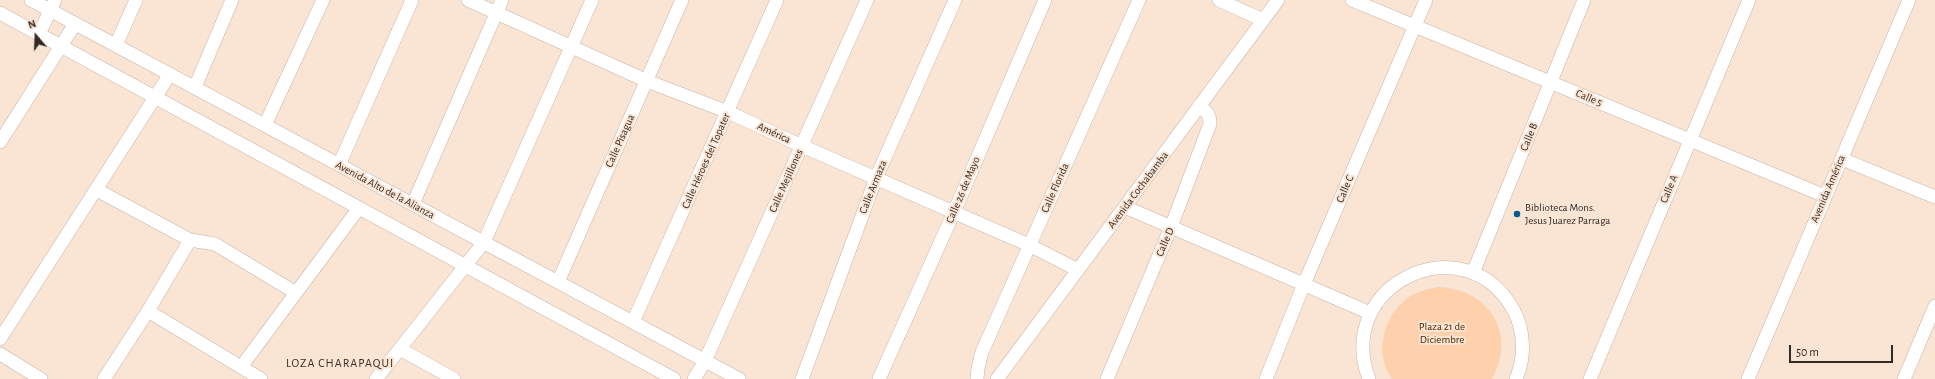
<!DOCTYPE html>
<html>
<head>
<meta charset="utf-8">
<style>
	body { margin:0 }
	#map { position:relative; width:1935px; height:379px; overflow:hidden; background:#fae5d5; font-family:"Alegreya Sans",sans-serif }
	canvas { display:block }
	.north { position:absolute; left:16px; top:16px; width:40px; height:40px; -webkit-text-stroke:3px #fae5d5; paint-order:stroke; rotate:341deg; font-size:11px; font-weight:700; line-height:16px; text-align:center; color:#322a24 }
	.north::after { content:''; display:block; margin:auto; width:14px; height:18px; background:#322a24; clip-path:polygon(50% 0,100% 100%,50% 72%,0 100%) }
	.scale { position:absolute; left:1789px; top:345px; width:104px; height:18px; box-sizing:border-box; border:2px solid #322a24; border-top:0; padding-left:5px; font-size:12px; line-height:14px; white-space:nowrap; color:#322a24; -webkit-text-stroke:3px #fae5d5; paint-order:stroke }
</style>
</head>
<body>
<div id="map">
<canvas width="1935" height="379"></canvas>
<div class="north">N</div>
<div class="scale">50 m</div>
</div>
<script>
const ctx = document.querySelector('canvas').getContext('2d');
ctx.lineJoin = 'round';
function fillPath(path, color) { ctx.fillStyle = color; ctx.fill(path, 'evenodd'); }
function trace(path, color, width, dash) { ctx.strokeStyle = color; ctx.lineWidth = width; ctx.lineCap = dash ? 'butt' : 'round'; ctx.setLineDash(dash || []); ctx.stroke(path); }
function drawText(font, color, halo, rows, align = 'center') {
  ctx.font = font + ' "Alegreya Sans",sans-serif'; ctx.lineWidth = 4; ctx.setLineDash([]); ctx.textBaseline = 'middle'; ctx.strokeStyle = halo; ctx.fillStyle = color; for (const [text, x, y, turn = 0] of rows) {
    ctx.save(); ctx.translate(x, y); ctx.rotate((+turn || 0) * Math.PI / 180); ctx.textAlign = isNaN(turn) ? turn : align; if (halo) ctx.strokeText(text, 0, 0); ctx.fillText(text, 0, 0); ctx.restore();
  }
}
fillPath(new Path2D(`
	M1438,287C1489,289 1517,333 1492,379H1392C1373,353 1384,314 1409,297C1418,291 1428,289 1438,287Z`), '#fed1ac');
const minor = new Path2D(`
	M31,0L739,379
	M468,0L647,81L728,112L802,146L1029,245L1078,270
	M1219,0L1263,20
	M1352,0L1825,196
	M0,13L674,379
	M39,34L55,0
	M116,45L136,0
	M195,87L232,0
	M265,125L323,0
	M0,142L75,24
	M1842,159L1935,197
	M339,165L412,0
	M97,190L190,240L215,244L296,293
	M413,204L502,0
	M1125,207L1370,313
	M1473,273L1584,0
	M558,282L682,0
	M148,311L261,379
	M633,322L777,0
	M0,339L170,74
	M400,349L454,379
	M0,354L41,379
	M241,367L359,208
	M104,379L148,311L190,240
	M376,379L484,242L592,0
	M694,379L705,361L867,0
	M802,379L876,178L955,0
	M879,379L954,212L1045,0
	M977,379L978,368L982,352L1139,0
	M997,379L1278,0
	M1107,379L1171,227L1210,124C1210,114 1207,112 1199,106
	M1266,379L1304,284L1426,0
	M1369,379C1333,283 1466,222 1514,311C1525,332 1525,358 1516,379
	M1590,379L1749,0
	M1748,379L1909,0
	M1904,379L1935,306`);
trace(minor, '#c8b4a4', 14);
trace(minor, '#fff', 13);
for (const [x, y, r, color] of [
	[1517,214,4,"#005d8e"]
]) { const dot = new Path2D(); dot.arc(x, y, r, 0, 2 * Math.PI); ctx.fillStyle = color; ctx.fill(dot); trace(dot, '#fae5d5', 1.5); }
drawText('11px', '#322a24', '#fae5d5', [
	["Calle 5",1589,98,22],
	["América",774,133,25],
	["Calle B",1529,137,-68],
	["Calle Pisagua",620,141,-66],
	["Calle Héroes del Topater",706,161,-66],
	["Calle Mejillones",786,181,-66],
	["Calle Armaza",873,187,-68],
	["Calle Florida",1055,188,-66],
	["Calle C",1345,189,-67],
	["Calle A",1669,189,-67],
	["Avenida América",1828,189,-67],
	["Avenida Alto de la Alianza",385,190,28],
	["Calle 26 de Mayo",963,190,-67],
	["Avenida Cochabamba",1138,190,-53],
	["Calle D",1165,242,-67]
]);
drawText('11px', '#322a24', '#fae5d5', [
	["Biblioteca Mons.",1525,208],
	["Jesus Juarez Parraga",1525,221]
], 'left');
drawText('11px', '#4a2804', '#fae5d5', [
	["Plaza 21 de",1442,327],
	["Diciembre",1442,340]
]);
ctx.letterSpacing = '1px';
drawText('12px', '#3e2f22', '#fae5d5', [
	["LOZA CHARAPAQUI",340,363]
]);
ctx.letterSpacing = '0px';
</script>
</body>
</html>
